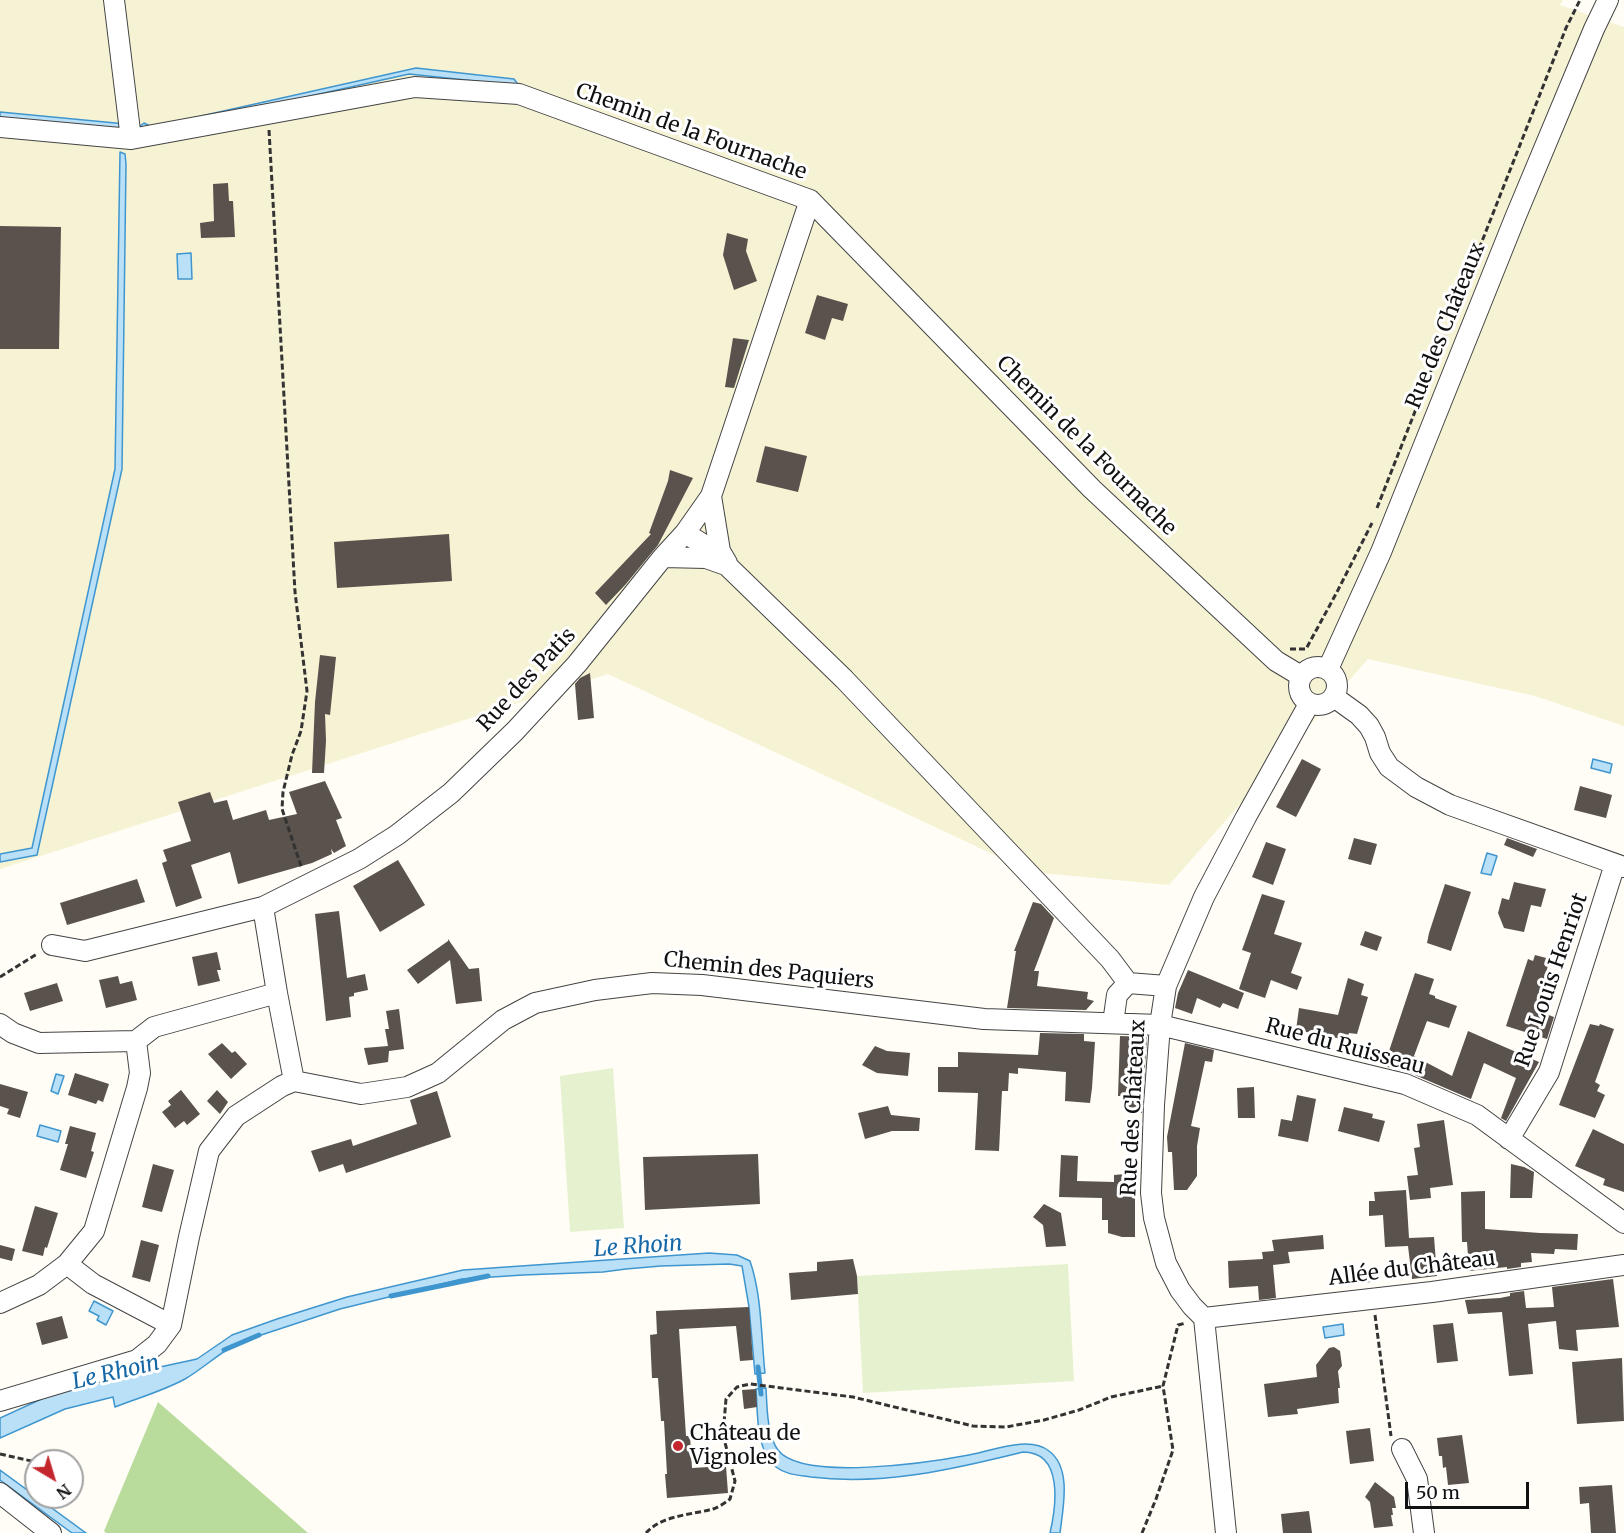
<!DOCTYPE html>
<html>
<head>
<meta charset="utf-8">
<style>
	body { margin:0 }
	#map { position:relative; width:1624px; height:1533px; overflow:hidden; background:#fffdf5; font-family:Merriweather,serif }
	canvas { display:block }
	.north { position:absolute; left:24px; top:1449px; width:60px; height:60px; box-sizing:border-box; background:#fff; border:2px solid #a0a0a0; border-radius:50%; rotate:142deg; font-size:16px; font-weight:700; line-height:24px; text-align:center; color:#111 }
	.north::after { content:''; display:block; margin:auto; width:21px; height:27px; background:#c4262e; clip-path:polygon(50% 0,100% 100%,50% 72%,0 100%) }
	.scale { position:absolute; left:1405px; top:1482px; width:124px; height:27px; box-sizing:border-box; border:3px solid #111; border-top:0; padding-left:8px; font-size:18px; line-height:21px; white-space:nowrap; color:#111; -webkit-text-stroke:4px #fff; paint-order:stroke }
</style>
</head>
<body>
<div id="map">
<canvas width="1624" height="1533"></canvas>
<div class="north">N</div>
<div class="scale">50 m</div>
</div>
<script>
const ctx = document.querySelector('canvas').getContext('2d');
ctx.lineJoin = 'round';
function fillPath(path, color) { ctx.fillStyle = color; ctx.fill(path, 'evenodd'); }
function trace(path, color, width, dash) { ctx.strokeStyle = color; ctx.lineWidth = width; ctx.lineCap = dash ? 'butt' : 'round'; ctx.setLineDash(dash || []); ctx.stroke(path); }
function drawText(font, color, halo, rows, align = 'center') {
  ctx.font = font + ' Merriweather,serif'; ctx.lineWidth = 6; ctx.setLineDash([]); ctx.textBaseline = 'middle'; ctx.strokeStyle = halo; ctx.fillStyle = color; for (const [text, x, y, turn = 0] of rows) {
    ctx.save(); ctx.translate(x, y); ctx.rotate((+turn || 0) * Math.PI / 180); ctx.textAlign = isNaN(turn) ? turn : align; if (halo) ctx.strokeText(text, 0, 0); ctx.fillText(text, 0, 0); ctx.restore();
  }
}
fillPath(new Path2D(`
	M0,0H1563L1560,5L1624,27V726L1535,696L1368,659L1169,885L1031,872L608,674L0,869Z`), '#f6f3d4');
fillPath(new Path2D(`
	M158,1402L308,1533H106L104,1531Z`), '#b9dc9c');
fillPath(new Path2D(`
	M613,1068L624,1228L570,1232L560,1076Z
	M1068,1264L1074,1381L863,1393L857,1276Z`), '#e6f2cf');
const water = new Path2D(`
	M416,68L514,79L520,87L504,84L409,74L149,132L140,126L144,123L152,127Z
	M0,112L126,124L116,132L0,121Z
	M120,152L125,154L126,164L122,469L37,855L0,862V854L32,848L115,469Z
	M191,253L192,279H178L177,254Z
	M1593,759L1612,764L1610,773L1591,768Z
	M1487,853L1497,856L1491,875L1481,873Z
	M56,1074L64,1076L58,1094L51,1091Z
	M40,1125L61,1131L58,1142L37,1136Z
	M709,1253L737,1255L750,1261C762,1296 761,1336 765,1373L755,1374L749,1307L742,1266L729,1264L661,1266L626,1269L603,1272L523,1275L462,1279L340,1309L240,1342C220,1352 204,1368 185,1379C163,1391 138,1398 115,1407L113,1397L65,1409L0,1438V1418L61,1390L132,1373L197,1359L232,1335L277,1319L347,1297L463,1270Z
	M94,1301L113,1311L106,1325L97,1320L99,1316L89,1311Z
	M1343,1324L1344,1335L1325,1338L1323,1327Z
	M766,1388C767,1406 767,1436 778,1450C802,1482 932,1462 969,1455C992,1451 1029,1435 1049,1451C1072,1468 1063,1508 1060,1533H1050C1056,1507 1064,1452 1023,1452C955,1469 882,1486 811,1477C799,1475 786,1475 776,1467C755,1449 758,1414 756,1389Z
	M0,1470L86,1533H72L0,1480Z`);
fillPath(water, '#b9e0f7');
trace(water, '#3f96cf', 1.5);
trace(new Path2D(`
	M391,1296L488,1276
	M224,1350L259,1335
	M758,1367L761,1394`), '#3f96cf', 5);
fillPath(new Path2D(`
	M228,183L229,201H233L235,237L201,238L200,223L214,221L213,184Z
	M0,226L61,227L59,349H0Z
	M727,233L748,239L746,251L757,281L734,290L723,255Z
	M817,295L848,304L843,321L832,318L825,340L805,333Z
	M733,338L749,340L734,388L725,387Z
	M765,446L807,456L798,492L756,482Z
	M670,470L693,478L658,545L626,584L606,605L595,593L651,534L649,533L668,481Z
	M449,534L452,581L337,588L334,542Z
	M320,655L336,657L330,715L325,714L326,741L324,773H312L315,702Z
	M590,673L594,718L578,720L575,684L580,678Z
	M1302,759L1321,769L1296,817L1276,807Z
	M325,781L342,818L336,820L346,846L334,853L331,849L332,854L312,863L238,884L230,852L191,865L202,898L176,907L162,863L167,861L163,850L191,841L178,802L210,792L214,803L227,800L233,820L266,810L269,820L297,814L289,792Z
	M1580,786L1612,795L1606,818L1574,810Z
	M1354,838L1377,844L1371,865L1348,859Z
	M1507,838L1537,849L1533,857L1504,845Z
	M1266,842L1286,849L1273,885L1252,877Z
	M398,860L425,905L380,932L353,886Z
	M137,879L145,902L67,925L60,903Z
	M1514,882L1546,889L1541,907L1531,905L1524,932L1504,928L1498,913L1502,898L1509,900Z
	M1445,884L1471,892L1451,951L1427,943L1429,933Z
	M1262,894L1285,901L1274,934L1302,943L1291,973L1302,977L1297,990L1271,980L1265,998L1239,989L1251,953L1242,950Z
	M1033,902L1041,904L1054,918L1034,971H1039L1037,986L1088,992L1087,999L1094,1001L1086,1010L1007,1008L1016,951H1014Z
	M339,911L347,978L365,974L368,990L354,993V996L349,997L351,1017L326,1021L315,914Z
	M1365,931L1382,937L1377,951L1360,945Z
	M448,939L469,969L479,968L482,1001L456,1004L450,960L418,984L407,970L448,941Z
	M217,952L221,970H217L220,981L198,986L192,957Z
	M1535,955L1550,959L1535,1010L1554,1017L1547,1039L1506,1026L1528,959L1533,961Z
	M1188,970L1244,993L1238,1009L1223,1003L1220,1008L1197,998L1192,1014L1175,1008L1178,993Z
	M1415,973L1434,979L1429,994L1435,996V998L1457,1006L1449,1028L1427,1021L1414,1056L1452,1076L1468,1031L1539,1062L1506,1121L1501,1118L1516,1078L1484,1063L1471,1099L1410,1073L1384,1066Z
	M118,976L120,984L132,981L137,1000L106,1008L99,980Z
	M1348,978L1364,984L1361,995L1368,997L1357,1034L1349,1033L1347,1040L1296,1030L1299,1008L1338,1015Z
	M57,983L63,1001L30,1011L24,993Z
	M399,1009L404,1049L389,1051L388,1062L368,1065L364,1048L388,1046L385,1029H389L386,1011Z
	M1590,1024L1599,1026L1600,1024L1614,1029L1595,1082L1600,1085L1597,1091L1605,1095L1595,1118L1559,1105Z
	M1040,1033L1084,1034V1041L1095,1042L1092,1088L1090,1103L1065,1101L1066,1072L1018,1068V1074L1009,1073L1008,1091H1002L999,1151L975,1150L978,1093L938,1092V1067H958V1052L1038,1055Z
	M1120,1036L1147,1037L1142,1113L1123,1111L1124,1096H1118Z
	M222,1043L232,1053L235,1051L247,1064L231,1079L208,1054Z
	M1185,1043L1214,1050L1212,1062L1205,1061L1191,1126L1200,1128L1197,1146V1176L1187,1190H1174L1172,1152H1168L1167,1137Z
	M875,1046L887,1051L910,1053L908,1076L877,1073L862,1065Z
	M75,1073L109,1084L103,1102L98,1100L96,1104L68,1095Z
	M0,1084L28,1092L20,1118L7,1114L9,1109L0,1106Z
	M1254,1087L1255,1118H1238L1237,1088Z
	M181,1090L200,1114L187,1125L184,1121L175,1128L162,1112L171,1105L168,1101Z
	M217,1090L228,1102L220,1114L207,1101Z
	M437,1091L451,1137L346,1173L343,1164L319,1172L311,1151L351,1139L353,1146L417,1124L410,1100Z
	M1297,1095L1316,1099L1308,1142L1278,1136L1281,1119L1292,1121Z
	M888,1106L891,1115L920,1118L919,1131H892L865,1139L858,1113Z
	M1344,1107L1373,1114L1372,1118L1385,1121L1379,1142L1338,1131Z
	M1444,1120L1453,1185L1430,1188L1431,1198L1410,1200L1407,1176L1418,1175L1414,1148L1420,1147L1417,1124Z
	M70,1126L96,1133L91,1151L94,1152L86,1178L60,1170L68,1144H65Z
	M1593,1129L1624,1144V1192L1603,1185L1605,1179L1575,1166Z
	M758,1154L760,1204L645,1210L643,1157Z
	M1061,1155L1078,1156L1077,1181L1114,1182V1175L1135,1173V1237H1122L1108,1233V1220H1102V1198L1059,1197Z
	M153,1164L174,1170L162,1212L142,1207Z
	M1511,1164L1524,1167L1534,1172L1532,1198H1510Z
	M1406,1190L1409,1238L1434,1237L1437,1276L1412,1279L1408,1246L1385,1247L1383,1215L1369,1216V1201H1375L1374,1192Z
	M1485,1191V1229L1540,1233L1578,1234L1577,1250L1555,1249L1554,1254L1531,1253L1532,1262L1521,1263V1267L1507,1269V1267L1469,1271L1467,1242H1462L1461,1192Z
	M1044,1204L1061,1213L1066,1246L1046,1247L1043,1225L1033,1217Z
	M35,1206L58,1213L47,1248L45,1247L43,1256L22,1251Z
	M1323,1235L1324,1249L1288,1252L1290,1263L1273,1265L1276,1298L1259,1300L1258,1286L1229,1288L1228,1261L1263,1259L1262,1252L1274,1251L1272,1240Z
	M141,1240L159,1245L150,1282L132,1277Z
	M0,1245L15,1249L12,1261L0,1258Z
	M853,1259L857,1276L858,1294L791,1300L789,1273L817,1271V1262Z
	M1375,1268L1377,1281L1364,1283L1361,1270Z
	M1613,1279L1619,1327L1576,1330L1578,1351L1559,1349L1556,1321L1528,1324L1533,1374L1509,1376L1502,1312L1468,1314L1465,1300L1500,1298L1510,1296V1293L1524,1291L1526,1308L1554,1307L1552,1287Z
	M749,1307L753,1360L740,1361L736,1326L679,1329L686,1436H690L692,1468L726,1466L728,1493L667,1498L665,1474H667L664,1421H661L658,1378H652L650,1335L657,1334L656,1311Z
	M62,1316L68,1338L42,1345L36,1323Z
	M1453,1323L1458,1361L1437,1363L1433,1325Z
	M1334,1347L1340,1351L1342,1366L1338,1371L1340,1388H1338L1339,1403L1297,1409L1298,1414L1268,1417L1264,1384L1317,1377L1316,1365L1329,1348Z
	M1622,1358L1624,1421L1577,1424L1572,1362Z
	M756,1389L757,1407L744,1409L742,1390Z
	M1370,1428L1374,1461L1350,1464L1346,1431Z
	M1462,1435L1469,1483L1448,1485L1446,1467L1443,1468L1442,1456H1439L1437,1438Z
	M1375,1482L1394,1497L1396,1508H1392L1393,1515H1391L1393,1526L1374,1528L1370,1502L1365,1497Z
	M1612,1485L1616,1533H1591L1589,1503L1580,1504L1579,1487Z
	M1309,1511L1312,1533H1283L1281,1514Z`), '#5a524d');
const minor = new Path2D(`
	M114,0L131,139
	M0,127L131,139L415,87L519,94L810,200L1092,489L1276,661L1301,676
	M711,496L720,551L727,563
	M685,533L709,548L844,679L1110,959L1128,983
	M663,557L706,558L723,564
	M1299 686a19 19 0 1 1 38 0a19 19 0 1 1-38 0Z
	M1328,669L1381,552L1515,218L1594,29L1608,0
	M1334,697L1359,715L1369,726L1375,737L1380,753L1389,767L1416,787L1450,805L1624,867
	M263,907L277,993L294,1081
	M52,945L85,951L263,907L359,859L397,835L451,793L515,731L577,664L663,557L685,533L711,496L810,200
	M1128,983L1166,986
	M1113,1023L1117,995L1128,983
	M0,1024L13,1033L39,1043L136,1041L154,1027L277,993
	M294,1081L361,1094L407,1087L438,1073L503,1020L535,1003L595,990L652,983L702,985L984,1019L1160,1025L1405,1084L1477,1115L1624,1223
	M1509,1139L1549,1072L1615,864
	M67,1264L93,1284L171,1325
	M0,1303L39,1285L67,1264L94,1231L137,1088L140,1073L136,1041
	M1204,1318L1432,1292L1624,1265
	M0,1401L137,1360L157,1344L171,1325L189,1237L209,1151L236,1116L282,1086L294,1081
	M1402,1449L1417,1479L1424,1533
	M0,1493L51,1533
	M1226,1533L1204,1318L1192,1306L1180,1290L1166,1263L1154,1218L1151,1193L1154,1105L1160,1025L1166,986L1204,897L1246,817L1309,704`);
trace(minor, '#444', 22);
trace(new Path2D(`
	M269,130L295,592L307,691L301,731L292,755L283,792L282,809L302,869
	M1377,508L1566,28L1580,0
	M1290,649H1306L1337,592L1372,523
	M0,977L37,954
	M1375,1315L1391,1436
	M0,1454L36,1462
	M646,1533C662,1515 691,1515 713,1509C719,1507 725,1503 730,1499L735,1481L723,1435L726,1399L737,1387L750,1384L853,1397L973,1426L1006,1427L1044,1420L1079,1410L1111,1397L1163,1386
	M1142,1533L1156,1499L1173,1450L1163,1386L1178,1325L1186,1323`), '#333', 3, [6, 3]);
trace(minor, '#fff', 20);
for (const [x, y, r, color] of [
	[678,1446,6,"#c4262e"]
]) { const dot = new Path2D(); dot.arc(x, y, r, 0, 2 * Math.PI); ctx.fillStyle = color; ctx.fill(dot); trace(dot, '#fff', 2); }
drawText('21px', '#111', '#fff', [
	["Chemin de la Fournache",691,132,20],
	["Rue des Châteaux",1446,326,-68],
	["Chemin de la Fournache",1086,446,45],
	["Rue des Patis",527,680,-47],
	["Chemin des Paquiers",769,971,6],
	["Rue Louis Henriot",1552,980,-71],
	["Rue du Ruisseau",1345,1047,15],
	["Rue des Châteaux",1134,1108,-87],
	["Allée du Château",1412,1269,-7]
]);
drawText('21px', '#111', '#fff', [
	["Château de",690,1434],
	["Vignoles",690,1458]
], 'left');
drawText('italic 22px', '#1768a6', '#fff', [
	["Le Rhoin",638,1247,-4],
	["Le Rhoin",116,1373,-13]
]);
</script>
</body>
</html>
